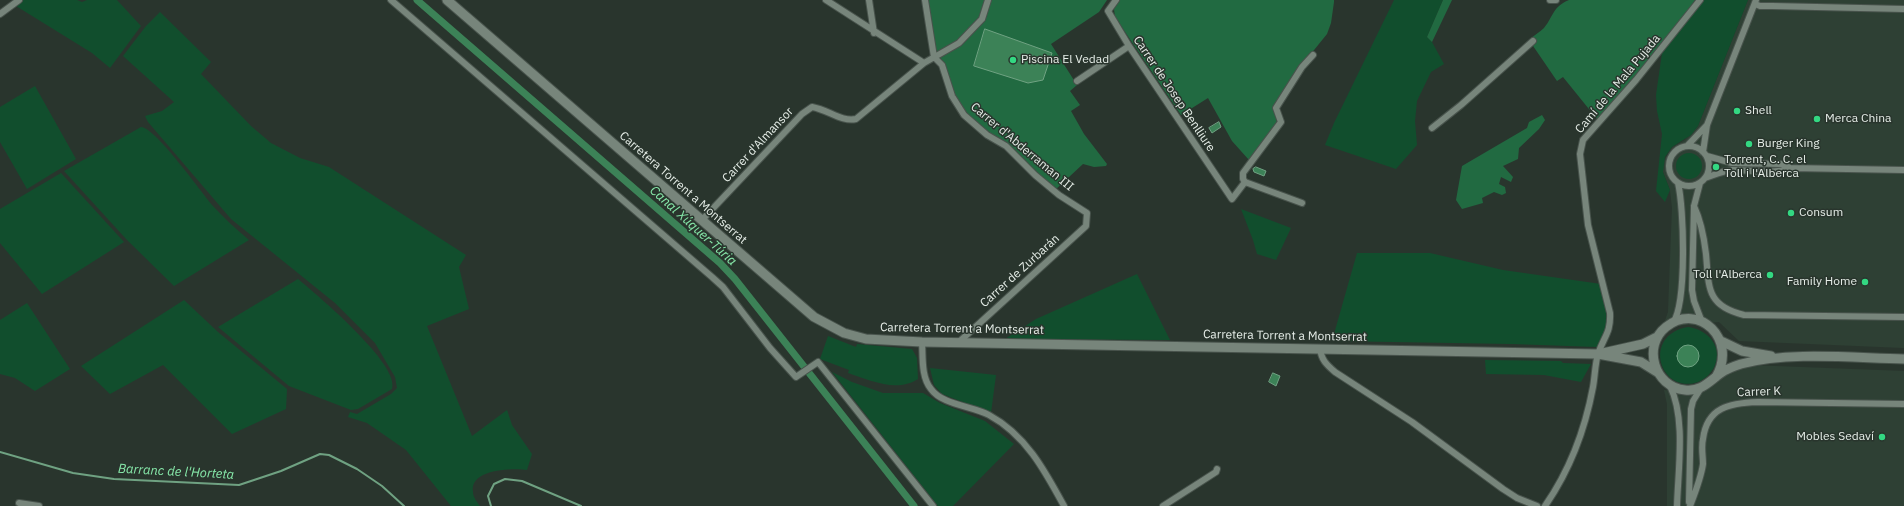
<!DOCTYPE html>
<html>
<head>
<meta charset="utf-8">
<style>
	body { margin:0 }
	canvas { display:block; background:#29352d }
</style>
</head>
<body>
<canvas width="1904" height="506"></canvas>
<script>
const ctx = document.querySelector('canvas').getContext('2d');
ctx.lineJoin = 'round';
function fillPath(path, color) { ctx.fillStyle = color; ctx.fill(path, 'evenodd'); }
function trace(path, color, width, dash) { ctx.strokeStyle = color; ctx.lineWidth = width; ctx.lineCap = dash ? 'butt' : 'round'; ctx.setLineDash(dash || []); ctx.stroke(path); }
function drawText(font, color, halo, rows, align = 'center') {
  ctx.font = font + ' "IBM Plex Sans",sans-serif'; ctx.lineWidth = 3; ctx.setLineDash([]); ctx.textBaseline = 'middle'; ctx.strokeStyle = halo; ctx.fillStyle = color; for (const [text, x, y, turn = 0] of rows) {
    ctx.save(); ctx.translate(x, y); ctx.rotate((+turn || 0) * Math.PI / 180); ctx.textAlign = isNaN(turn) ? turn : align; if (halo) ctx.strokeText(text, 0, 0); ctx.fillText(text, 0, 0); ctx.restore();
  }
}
fillPath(new Path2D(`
	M1748,0H1904V348L1739,341L1719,322L1663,327L1668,312L1672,208L1670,190L1663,172V162L1672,147L1685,140L1698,126Z
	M1749,365L1904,371V506H1667V404L1664,390L1688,392L1735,368Z`), '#2e4034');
fillPath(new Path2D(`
	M22,0H77L82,2L87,0H117L141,26L110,68L92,53L16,6Z
	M1394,0H1443L1427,37L1432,42L1444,64L1431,72L1417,101L1415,121L1417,145L1396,169L1325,145L1334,123Z
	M1704,0H1748L1698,126L1691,135L1672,147L1665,157L1663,172L1670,190L1665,202L1656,191L1662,134L1657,111L1656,95L1662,53Z
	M160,12L211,62L201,74L251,126L271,143L300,158L329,167L466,255L459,267L469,309L427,326L472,436L507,410L512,425L532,454L527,470C513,468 469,469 473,492C473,497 477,502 480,506H451L406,450L367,423L348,417L350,412L357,414L391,394L397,388L395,377L375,343L335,303L231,219L148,122L145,116L162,111L174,102L123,56L146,26Z
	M35,86L76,159L27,189L0,142V107Z
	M141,127C156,128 201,192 213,206C224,218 236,229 249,240L174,286L127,240L64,171Z
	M1676 166a13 13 0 1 1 26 0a13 13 0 1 1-26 0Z
	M61,173L124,242L42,294L0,243V209Z
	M1241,209L1291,228L1276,260L1257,254L1253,240Z
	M1357,253H1430L1503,270L1601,284L1609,319L1600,344L1597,347L1512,344L1332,341Z
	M1137,274L1170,340L1005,339L1036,319Z
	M298,279C316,294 401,365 392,389L358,409L351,410L289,386L218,327Z
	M184,300L218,332L287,389L286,409L232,434L163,365L110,394L81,366Z
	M27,303L70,369L35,391L15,378L0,374V320Z
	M1688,327C1706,329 1723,345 1715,365C1712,373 1705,379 1698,382C1660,395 1641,335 1688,327Z
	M828,336L856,347L857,344L912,349L917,358L918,379C896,393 870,380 848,373L849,370L820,359Z
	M1485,360L1561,361L1563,363L1591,364L1581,382L1544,375L1486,374Z
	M930,368L996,375L991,413L942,394L934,385Z
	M832,372L852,382L883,393H923L940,403L985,421L1014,444L953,506H938Z`), '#114e2d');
fillPath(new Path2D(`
	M922,0H1107L1099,12L1051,44L1077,85L1070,91L1080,105L1071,111L1084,134L1107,164L1106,166L1094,167L1083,164L1055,190L1006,146L964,115L952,96L942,65L934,57Z
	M1120,0H1334V2L1331,23L1327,34L1293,76L1274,109L1277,123L1249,160L1232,141L1208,98L1181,115L1115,17L1114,9Z
	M1443,0H1452L1432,42L1427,37Z
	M1569,0H1695C1666,42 1633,83 1597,119L1563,77L1557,81L1529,40C1533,36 1540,32 1544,28C1554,16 1552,7 1569,0Z
	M1542,115L1545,120L1539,129L1519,148L1518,159L1503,166L1513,177L1511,182L1501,177L1499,184L1505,187L1506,193L1502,195L1494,192L1482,198L1483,203L1462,209L1456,200L1462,166L1527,128L1529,122Z`), '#216a41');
const water = new Path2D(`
	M985,29L1052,53L1043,80L1028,83L974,66Z
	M1219,122L1221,127L1212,133L1209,128Z
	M1256,167L1266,171L1264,176L1254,172L1253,169Z
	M1677 356a11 11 0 1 1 22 0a11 11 0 1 1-22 0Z
	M1273,373L1280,376L1276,386L1269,382Z`);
fillPath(water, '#3c8257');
trace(water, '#6fa282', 1);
trace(new Path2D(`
	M0,452L73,473L114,479L239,485L281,471L320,454L329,455L357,469L382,486L404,506
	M491,506L488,496L494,484L505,479L522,481L581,506`), '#6fa282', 2);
trace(new Path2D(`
	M417,0L720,263L735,279L914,506`), '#3c8257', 7);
const street = new Path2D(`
	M391,0L712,277L723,287L770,348L796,377L818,362L933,506
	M826,0L924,63
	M869,0L874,33
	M925,0L934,57L942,65L952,96L964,115L987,135L1006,146L1035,175L1059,195L1087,213L1086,226L959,342
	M1116,0L1108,11L1129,46L1232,199L1245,182L1302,203
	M1550,0H1556
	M1755,4L1760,6H1772L1904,9
	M0,14L19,0
	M1077,81L1129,46
	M1432,128L1461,105L1533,41
	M1687,146L1707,125
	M1669 166a20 20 0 1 1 40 0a20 20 0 1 1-40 0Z
	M1703,152L1707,125L1756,0
	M1707,156L1732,163L1782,164L1790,168
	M1705,178C1714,175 1722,171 1732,170C1751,170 1772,175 1790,168L1904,170
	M1245,182L1243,179V173L1281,122L1276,108L1302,67L1313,55
	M1700,183L1694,206L1692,290L1694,301L1702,322
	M1694,206C1701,221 1704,237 1706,254C1709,287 1706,306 1744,315L1904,317
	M703,219L802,114L812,107C829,110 841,122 856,119L924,63L959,43L982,19L988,0
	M1673,323C1687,302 1684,208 1678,183
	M922,342C923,357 921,377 931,389C942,405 973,406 989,415C1026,435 1045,471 1064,506
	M1320,348C1321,360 1327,365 1335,372L1412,422L1503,489L1517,498L1537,506
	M1670,386C1686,418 1678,470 1677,506
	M1689,502L1691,409L1693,401L1701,388
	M19,503L39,506
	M1163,506L1216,472L1217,469
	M1545,506C1570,470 1585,430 1593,387C1595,376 1595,364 1598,354C1604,336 1611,333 1610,313L1588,225L1580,154L1583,140L1636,80L1700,0
	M1690,506C1695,493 1701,478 1703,464C1703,456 1701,447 1703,439C1707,407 1730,403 1758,402L1904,404`);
const secondary = new Path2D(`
	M447,0L814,317L844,333L866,339L922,342L1598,354L1641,362L1657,372
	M1721,341L1742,351L1771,356
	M1603,353L1643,344L1657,337
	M1716,377C1738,340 1699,301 1666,327C1642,346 1654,387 1685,390C1703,392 1711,379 1724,371C1729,368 1735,366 1741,364C1790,351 1853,358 1904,359`);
trace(street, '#48534c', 8);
trace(secondary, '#48534c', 11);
trace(street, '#77857b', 6);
trace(secondary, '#77857b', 9);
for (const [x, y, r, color] of [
	[1013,60,4,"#33d882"],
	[1737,111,4,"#33d882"],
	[1817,119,4,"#33d882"],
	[1749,144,4,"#33d882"],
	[1716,167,4,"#33d882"],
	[1791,213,4,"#33d882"],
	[1770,275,4,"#33d882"],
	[1865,282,4,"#33d882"],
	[1882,437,4,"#33d882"]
]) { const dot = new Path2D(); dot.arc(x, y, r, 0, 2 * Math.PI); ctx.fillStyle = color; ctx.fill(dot); trace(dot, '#29352d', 1.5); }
drawText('12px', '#e6eee8', '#29352d', [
	["Piscina El Vedad",1021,60],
	["Shell",1745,111],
	["Merca China",1825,119],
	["Burger King",1757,144],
	["Torrent, C. C. el",1724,160],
	["Toll i l'Alberca",1724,174],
	["Consum",1799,213],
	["Toll l'Alberca",1762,275,"right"],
	["Family Home",1857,282,"right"],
	["Mobles Sedaví",1874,437,"right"]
], 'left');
drawText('12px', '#e6eee8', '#29352d', [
	["Camí de la Mala Pujada",1618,84,-50],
	["Carrer de Josep Benlliure",1174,94,56],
	["Carrer d'Almansor",758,145,-47],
	["Carrer d'Abderraman III",1022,147,40],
	["Carretera Torrent a Montserrat",683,188,41],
	["Carrer de Zurbarán",1020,271,-42],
	["Carretera Torrent a Montserrat",962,329,1],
	["Carretera Torrent a Montserrat",1285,336,1],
	["Carrer K",1759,392,-2]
]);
drawText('italic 13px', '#87e9aa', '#29352d', [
	["Canal Xúquer-Túria",693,226,42],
	["Barranc de l'Horteta",176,472,3]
]);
</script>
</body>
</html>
